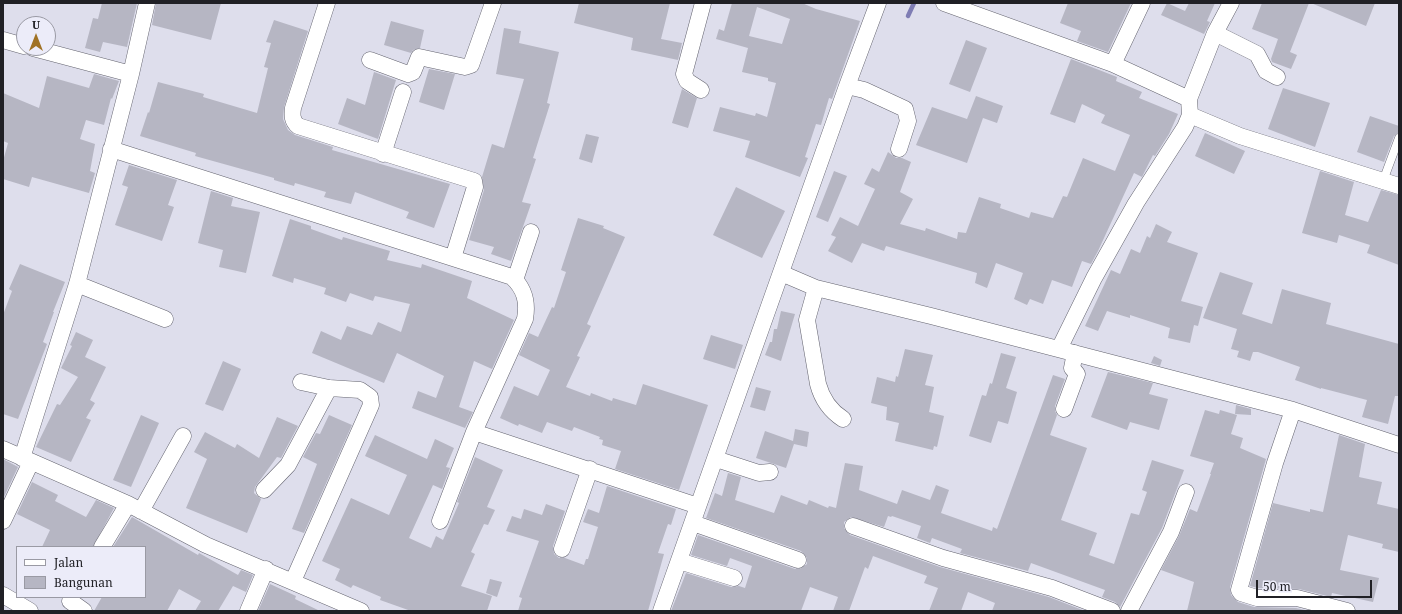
<!DOCTYPE html>
<html>
<head>
<meta charset="utf-8">
<style>
	body { margin:0 }
	#map { position:relative; width:1402px; height:614px; overflow:hidden; background:#dedeec; font-family:"Noto Serif",serif }
	canvas { display:block }
	.frame { position:absolute; inset:0; border:4px solid #202025; pointer-events:none }
	.legend { position:absolute; left:16px; top:546px; width:130px; height:52px; box-sizing:border-box; background:#ececf9; border:1px solid #9a9aa4; margin:0; padding:5px 7px; list-style:none; font-size:12px; color:#202025 }
	.legend li { display:flex; align-items:center; gap:8px; height:20px }
	.legend b { width:20px; border:1px solid #9a9aa4 }
	.north { position:absolute; left:16px; top:16px; width:40px; height:40px; box-sizing:border-box; background:#ececf9; border:1px solid #9a9aa4; border-radius:50%; rotate:0deg; font-size:11px; font-weight:700; line-height:16px; text-align:center; color:#202025 }
	.north::after { content:''; display:block; margin:auto; width:14px; height:18px; background:#a07225; clip-path:polygon(50% 0,100% 100%,50% 72%,0 100%) }
	.scale { position:absolute; left:1256px; top:580px; width:116px; height:18px; box-sizing:border-box; border:2px solid #202025; border-top:0; padding-left:5px; font-size:12px; line-height:14px; white-space:nowrap; color:#202025; -webkit-text-stroke:3px #ececf9; paint-order:stroke }
</style>
</head>
<body>
<div id="map">
<canvas width="1402" height="614"></canvas>
<div class="frame"></div>
<ul class="legend">
<li><b style="height:5px;background:#fff"></b>Jalan</li>
<li><b style="height:11px;background:#b6b6c3"></b>Bangunan</li>
</ul>
<div class="north">U</div>
<div class="scale">50 m</div>
</div>
<script>
const ctx = document.querySelector('canvas').getContext('2d');
ctx.lineJoin = 'round';
function trace(path, color, width, dash) { ctx.strokeStyle = color; ctx.lineWidth = width; ctx.lineCap = dash ? 'butt' : 'round'; ctx.setLineDash(dash || []); ctx.stroke(path); }
function fillPath(path, color) { ctx.fillStyle = color; ctx.fill(path, 'evenodd'); }
trace(new Path2D(`
	M908,16L914,3`), '#7f7db4', 4.5);
fillPath(new Path2D(`
	M102,3H137L127,47L103,42L100,52L85,48L93,18L98,19Z
	M156,3H221L211,40L152,25Z
	M579,3H670L661,39L682,43L678,60L631,50L633,38L574,23Z
	M732,3H802L816,9L860,21L832,99L829,98L821,125L816,124L805,157L808,158L800,177L745,157L750,141L713,131L720,107L755,116L756,113L767,117L776,83L768,81V78L742,72L748,48L716,39L719,29L724,31ZM757,7L790,19L782,44L749,36Z
	M1068,3H1131L1108,52L1077,41L1081,31L1060,23Z
	M1167,3L1185,11L1189,3H1215L1207,21L1210,22L1204,34L1161,15Z
	M1262,3H1309L1290,52L1297,55L1291,69L1272,62L1271,59L1278,39L1252,29Z
	M1311,3H1375L1366,26Z
	M274,20L308,31L284,107L283,119L288,130L295,135L333,147L332,150L450,184L434,228L406,218L409,212L355,192L351,204L324,197L326,192L295,183L294,186L274,180V178L195,156L196,153L140,136L148,112L149,113L158,82L204,94L203,97L257,113L268,68L264,67L271,43L266,42Z
	M391,21L424,30L420,48L413,50L411,53L384,45Z
	M504,28L521,31L519,43L559,52L547,103L550,104L533,158L536,159L522,202L531,204L511,261L491,254L494,247L469,240L484,190L482,177L492,144L504,148L524,79L496,74Z
	M966,40L987,48L970,92L949,84Z
	M1071,59L1117,77L1116,81L1142,92L1139,98L1178,114L1169,134L1155,156L1153,155L1142,177L1134,173L1098,251L1091,264L1082,261L1072,287L1052,280L1043,304L1030,299L1027,305L1014,299L1023,273L996,263L987,288L975,283L977,273L886,246L884,251L862,243L852,263L828,251L836,237L831,235L840,217L858,226L875,189L864,184L872,168L879,172L888,152L896,158H902L911,162L900,192L913,199L900,224L925,231L926,228L957,239L958,232L966,233L979,197L1001,204L1000,208L1029,218L1031,212L1053,218L1063,196L1067,197L1083,158L1115,171L1130,135L1101,123L1105,115L1082,104L1075,123L1050,114Z
	M429,69L455,74L444,110L419,102Z
	M374,72L396,80L378,139L338,124L347,98L365,105Z
	M94,74L119,81L112,99L111,98L104,125L86,120L80,139L95,144L90,171L95,173L89,193L32,177L29,187L3,179V161L8,143L3,141V93L39,108L47,76L89,88Z
	M1283,88L1330,103L1315,147L1268,129Z
	M682,89L697,98L688,128L672,123Z
	M976,96L1003,106L997,123L983,118L967,163L916,145L932,107L967,119Z
	M1370,116L1399,126V133L1394,136L1384,162L1357,152Z
	M1205,133L1245,151L1234,174L1195,156Z
	M586,134L599,137L592,163L579,159Z
	M129,165L177,180L168,205L174,207L162,241L115,225L128,187L122,185Z
	M834,171L847,176L828,222L816,217Z
	M1320,171L1354,182L1345,215L1368,222L1381,190L1399,195V265L1367,253L1370,245L1339,235L1337,243L1302,233Z
	M736,187L785,211L762,258L713,235Z
	M211,191L233,198L231,206L260,212L246,273L219,267L223,250L198,243Z
	M578,218L604,226L603,228L625,237L587,324L591,326L577,356L580,357L566,387L590,396L591,393L612,401L613,398L636,405L643,384L708,405L679,490L615,469L621,451L602,445L603,440L599,439L600,437L574,427L572,431L547,422L542,433L519,424L518,426L500,418L514,386L538,396L550,370L519,355L529,333L538,337L552,307L554,308L566,272L561,270Z
	M290,219L311,226V229L342,240L343,237L390,251L387,260L421,268L422,264L472,281L467,298L514,320L492,369L474,361L459,407L473,412L465,428L412,408L418,391L436,398L444,376L397,353L384,383L312,353L321,331L341,340L347,326L372,335L378,322L401,332L410,304L375,296L373,301L350,293L346,302L324,294L326,288L294,278L293,283L272,276Z
	M1156,224L1172,232L1167,242L1198,253L1181,301L1203,307L1198,326L1194,325L1190,343L1168,338L1170,328L1130,315V318L1107,311L1098,331L1085,326L1111,270L1120,274L1131,249L1140,253L1147,236L1150,238Z
	M20,264L65,282L53,312H54L43,342L47,344L18,419L3,414V315L12,291L9,289Z
	M1220,272L1253,283L1242,314L1272,324L1282,289L1331,303L1326,324L1399,344V396H1395L1388,424L1362,417L1367,400L1321,388V389L1295,380L1300,367L1258,352H1253L1250,361L1237,357L1239,351L1231,349L1237,329L1203,318Z
	M781,311L795,314L781,361L765,355L770,342H772L774,329H777Z
	M76,332L93,340L85,357L106,367L90,400L95,403L86,418L91,420L71,462L36,447L57,404L60,405L78,377L61,368L72,346L70,345Z
	M711,335L743,345L735,369L703,359Z
	M905,349L933,355L925,385L934,387L929,412L944,416L937,447L934,446L933,450L895,441L899,423L886,420L887,407L871,403L877,377L895,382L896,376L898,377Z
	M1001,353L1016,357L1006,388L1017,392L1008,424L998,421L991,443L969,436L982,395L986,396L990,383L992,384Z
	M1154,356L1162,360L1160,366L1151,363Z
	M223,361L241,369L223,411L205,404Z
	M1108,372L1153,383L1149,394L1168,399L1159,430L1130,422L1127,430L1091,417Z
	M1053,375L1065,379L1055,406V411L1057,415L1050,435L1087,448L1061,520L1097,533L1089,555L1114,564L1131,513L1139,515L1147,492L1142,490L1152,460L1184,470L1162,528L1120,607L1115,602L1102,597L1105,590L1031,563L1028,571L960,553L962,549L932,538L930,543L917,538L921,526L892,516L891,517L888,516L884,527L851,517L844,522V528L850,535L940,567L1049,597L1085,611H992L995,603L968,592L961,611H929L938,588L924,583L927,576L873,556L868,569L865,567L849,611H833L838,597L810,587L801,611H671L686,573L731,587L739,586L745,588L752,566L730,558L727,566L691,555L698,535L795,569H800L807,564V558L801,551L706,518L715,493L722,496L728,473L741,477L735,500L774,513L781,495L807,505L809,500L828,508L829,506L836,508L845,463L863,466L859,490L897,504L902,490L930,500L936,485L949,490L941,513L992,531L993,527L997,529Z
	M756,387L771,391L765,411L750,407Z
	M1236,405L1251,409V415L1235,414Z
	M1205,410L1219,414L1220,410L1237,415L1231,434L1243,438L1240,448L1266,459L1230,587L1231,595L1238,602L1254,607L1296,608L1309,611H1187L1194,582L1161,570L1179,536L1190,509L1197,512L1211,474H1210L1214,463L1190,456Z
	M141,415L159,423L131,487L113,480Z
	M329,415L352,425L304,533L292,529L317,464L303,457L316,433L320,434Z
	M277,417L298,426L281,458L277,457L255,487L254,493L261,499L247,533L186,508L207,459L194,452L205,432L235,448L237,444L259,458Z
	M795,429L809,432L807,447L794,444L786,468L756,458L765,431L793,441Z
	M375,435L427,459L435,439L454,448L446,467L450,468L442,489L433,485L409,538L431,548L436,536L443,540L459,503L457,502L475,457L503,470L487,507L495,510L488,525L484,524L471,552L475,554L461,586L492,596L487,611H411L380,600L381,597L353,585L351,588L335,580L340,569L322,561L351,498L389,515L407,475L365,456Z
	M1339,435L1365,444L1359,477L1382,482L1377,504L1399,509V552L1382,548L1383,544L1348,535L1340,570L1379,578L1373,602L1332,593L1331,597L1299,589L1258,588L1250,586L1273,503L1310,512V509L1323,512Z
	M3,459L18,467L3,499Z
	M32,482L58,495L55,501L86,517L96,500L114,508L93,547H42L50,530L17,514Z
	M607,486L676,509L671,525L668,524L658,553L664,554L648,611H518L522,598L519,597L539,541L506,531L512,516L521,519L524,509L542,515L546,504L565,511L553,546L554,554L559,558H565L584,565L586,559H588L598,527L583,522L588,509L599,513Z
	M132,517L198,555L199,553L238,575L241,570L253,575L246,592L233,586L218,611H195L201,601L179,589L167,611H94L102,597H145V547H113Z
	M490,579L502,582L497,597L486,593Z
	M270,584L296,596L295,599L320,611H258Z`), '#b6b6c3');
const service = new Path2D(`
	M1383,181L1399,138`);
const minor = new Path2D(`
	M327,3L293,108C292,115 292,121 298,126L474,181L475,187L453,258
	M944,3L1113,64L1189,99
	M1215,33L1257,54L1266,71L1277,77
	M3,40L24,46
	M33,48L131,74
	M370,60L408,74L413,72L419,57L465,67L471,65L493,3
	M1113,64L1142,3
	M847,86L864,90L905,109L908,121L899,149
	M701,90L687,81L684,74L703,3
	M1190,115L1240,136L1399,186
	M111,149L512,277C525,289 528,302 525,319L474,432L440,521
	M383,154L403,92
	M781,273L816,288L931,316L1293,410L1399,445
	M515,280L531,232
	M77,284L165,319
	M816,288L807,320L818,384C822,399 829,410 843,419
	M1059,349L1094,278L1136,203L1185,127L1190,115L1189,99L1215,33L1231,3
	M1064,409L1077,374L1072,368L1075,353
	M1293,410L1275,463L1239,590L1241,593L1257,598H1297L1347,611
	M474,432L698,506
	M3,449L128,504L206,545L361,611
	M22,458L77,284L131,74L147,3
	M716,459L759,473L770,472
	M264,490L288,465L329,388
	M141,511L183,436
	M3,521L31,462
	M693,523L798,560
	M853,526L943,558L1052,588L1112,611
	M102,547L128,504
	M562,549L590,469
	M679,561L734,578
	M293,581L371,405L370,397L360,390L329,388L301,382
	M3,595L30,611
	M70,601L84,611
	M248,611L266,569
	M661,611L847,86L878,3
	M1129,611L1171,532L1186,492`);
trace(service, '#656570', 9);
trace(minor, '#656570', 17);
trace(service, '#fff', 8);
trace(minor, '#fff', 16);
</script>
</body>
</html>
